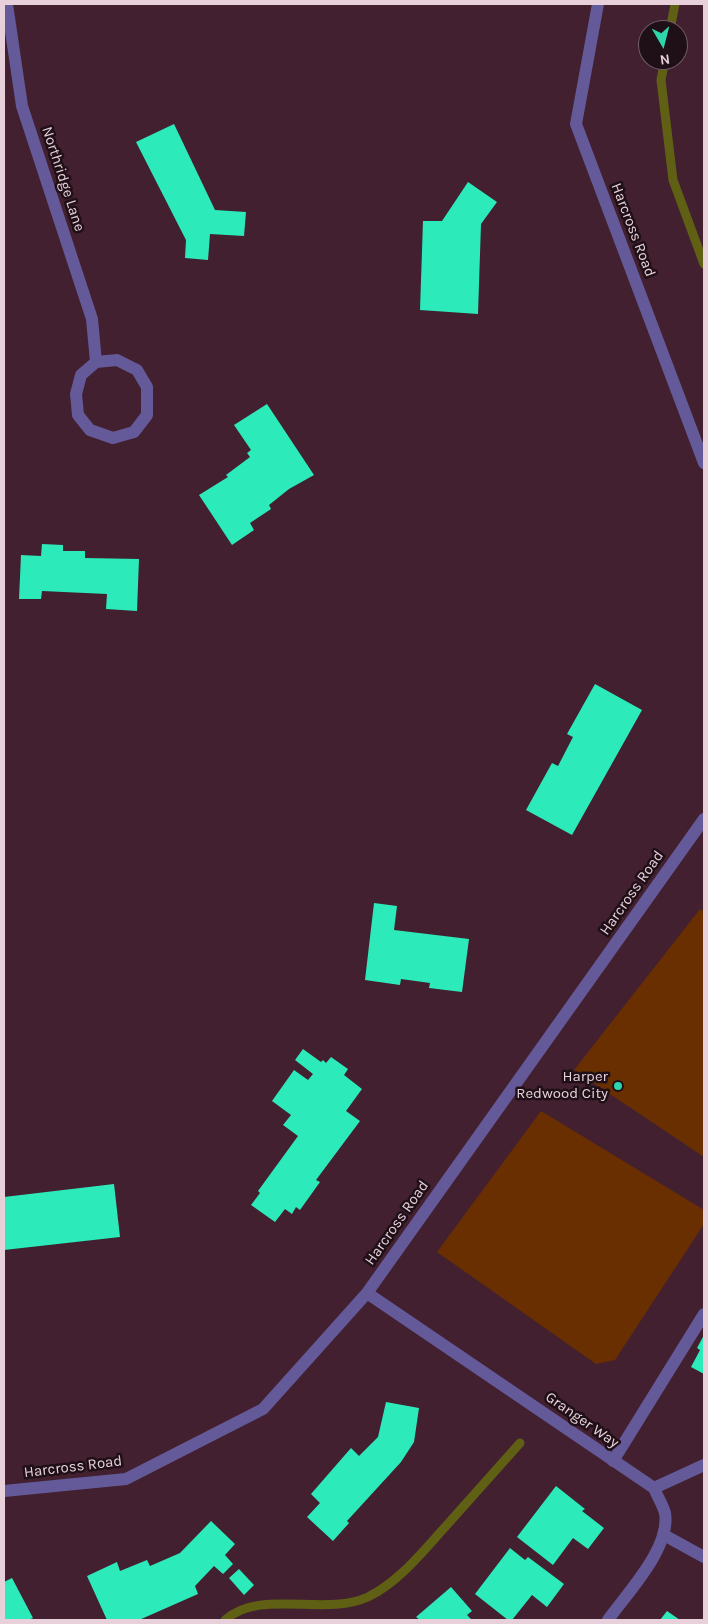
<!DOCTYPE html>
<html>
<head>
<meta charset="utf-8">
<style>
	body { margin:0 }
	#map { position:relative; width:708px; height:1624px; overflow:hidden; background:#422030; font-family:Karla,sans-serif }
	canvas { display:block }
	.frame { position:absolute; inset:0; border:5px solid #e7d0d9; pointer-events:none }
	.north { position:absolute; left:638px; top:20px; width:50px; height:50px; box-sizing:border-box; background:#1f0f17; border:1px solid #6f5c65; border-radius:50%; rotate:172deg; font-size:14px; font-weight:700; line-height:20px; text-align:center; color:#e7d0d9 }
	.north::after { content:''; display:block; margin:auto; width:18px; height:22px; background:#2ed4aa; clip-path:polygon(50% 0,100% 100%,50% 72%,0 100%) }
</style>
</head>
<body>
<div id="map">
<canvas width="708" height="1624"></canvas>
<div class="frame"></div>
<div class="north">N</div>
</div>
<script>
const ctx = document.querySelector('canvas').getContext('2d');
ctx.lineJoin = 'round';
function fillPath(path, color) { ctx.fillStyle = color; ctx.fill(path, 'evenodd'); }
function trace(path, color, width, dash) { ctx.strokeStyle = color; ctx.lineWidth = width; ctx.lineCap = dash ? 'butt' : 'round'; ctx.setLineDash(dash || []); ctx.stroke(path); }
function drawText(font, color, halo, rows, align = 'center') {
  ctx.font = font + ' Karla,sans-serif'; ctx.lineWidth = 5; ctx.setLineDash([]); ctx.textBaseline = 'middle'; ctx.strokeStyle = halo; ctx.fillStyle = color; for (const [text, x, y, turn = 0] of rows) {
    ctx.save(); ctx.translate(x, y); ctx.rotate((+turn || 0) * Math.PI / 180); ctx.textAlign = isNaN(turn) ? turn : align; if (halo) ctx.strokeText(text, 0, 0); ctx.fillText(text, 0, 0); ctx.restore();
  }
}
fillPath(new Path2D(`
	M700,909L704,912V1157L574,1070Z
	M541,1111L704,1210V1224L615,1360L596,1364L437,1252Z`), '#6a2f01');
trace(new Path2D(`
	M670,30L675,4
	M665,60L661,80L673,180L704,264
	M225,1620C260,1588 324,1617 368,1597C399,1582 423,1551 446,1526C471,1498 495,1471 520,1443`), '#5f6014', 9);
fillPath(new Path2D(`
	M174,124L215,210L246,212L244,236L210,234L208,260L185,258L186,240L136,142Z
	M468,182L497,202L481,224L478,314L420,310L423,221H442Z
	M267,404L314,475L289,489L269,505L271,509L250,523L254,530L232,545L199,495L228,477L226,475L250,457L247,453L251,450L234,425Z
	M42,544L63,545V551H85V558L139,559L137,611L106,609L107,594L42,591L41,599H19L21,555L41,556Z
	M595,684L642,710L572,835L526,810L552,763L558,766L573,737L567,734Z
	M374,903L397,906L394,930L469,939L462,992L429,988L430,983L401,979L400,985L365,980Z
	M303,1049L321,1062L323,1060L326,1063L331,1057L348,1069L344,1075L362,1089L346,1111L360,1121L316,1180L320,1182L300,1210L296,1207L292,1214L285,1209L275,1222L251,1205L260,1193L258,1191L298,1136L283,1125L291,1115L272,1101L294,1070L308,1080L313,1074L295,1060Z
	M114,1184L120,1237L4,1250V1197Z
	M704,1335V1374L691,1367L700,1350L697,1348Z
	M386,1402L419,1408L414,1442L401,1462L347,1521L349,1523L333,1541L307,1517L320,1503L311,1494L351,1448L359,1456L378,1437Z
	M556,1486L585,1509L582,1511L604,1528L588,1549L573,1538L553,1565L517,1537Z
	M211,1521L235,1544L225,1555L233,1564L223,1574L214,1566L195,1586L198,1594L139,1620H107L87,1576L117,1562L120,1571L147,1560L150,1566L180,1553Z
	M510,1548L525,1560L528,1557L564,1584L547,1607L532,1595L512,1620H508L475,1594Z
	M239,1569L254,1585L244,1595L229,1578Z
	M12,1578L33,1618L28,1620H4V1582Z
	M451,1587L472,1611L467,1615L472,1620H420L416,1617Z
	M667,1611L680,1620H660Z`), '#2deabb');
trace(new Path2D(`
	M613,1461L704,1314
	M654,1488L704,1465
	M664,1535L704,1557`), '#655a99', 12);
trace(new Path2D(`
	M7,4L22,106L92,319L96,362
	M598,4L576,124L704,463
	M117,360L137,370L147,387V415L134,432L113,438L90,430L78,415L76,394L81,375L96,362Z
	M367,1293L654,1488C657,1496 663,1505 665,1513C671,1548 627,1593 608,1620
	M4,1491L126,1479L263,1409L367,1293L704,819`), '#655a99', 12);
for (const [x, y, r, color] of [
	[618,1086,5,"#2ed4aa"]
]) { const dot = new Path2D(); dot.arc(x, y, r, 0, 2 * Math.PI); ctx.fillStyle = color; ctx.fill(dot); trace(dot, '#1f0f17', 2); }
drawText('15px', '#e7d0d9', '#1f0f17', [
	["Northridge Lane",63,179,72],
	["Harcross Road",633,230,69],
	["Harcross Road",632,893,-55],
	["Harcross Road",397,1223,-55],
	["Granger Way",582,1420,35],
	["Harcross Road",73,1467,-7]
]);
drawText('15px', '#e7d0d9', '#1f0f17', [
	["Harper",608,1077],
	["Redwood City",608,1094]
], 'right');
</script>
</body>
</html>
